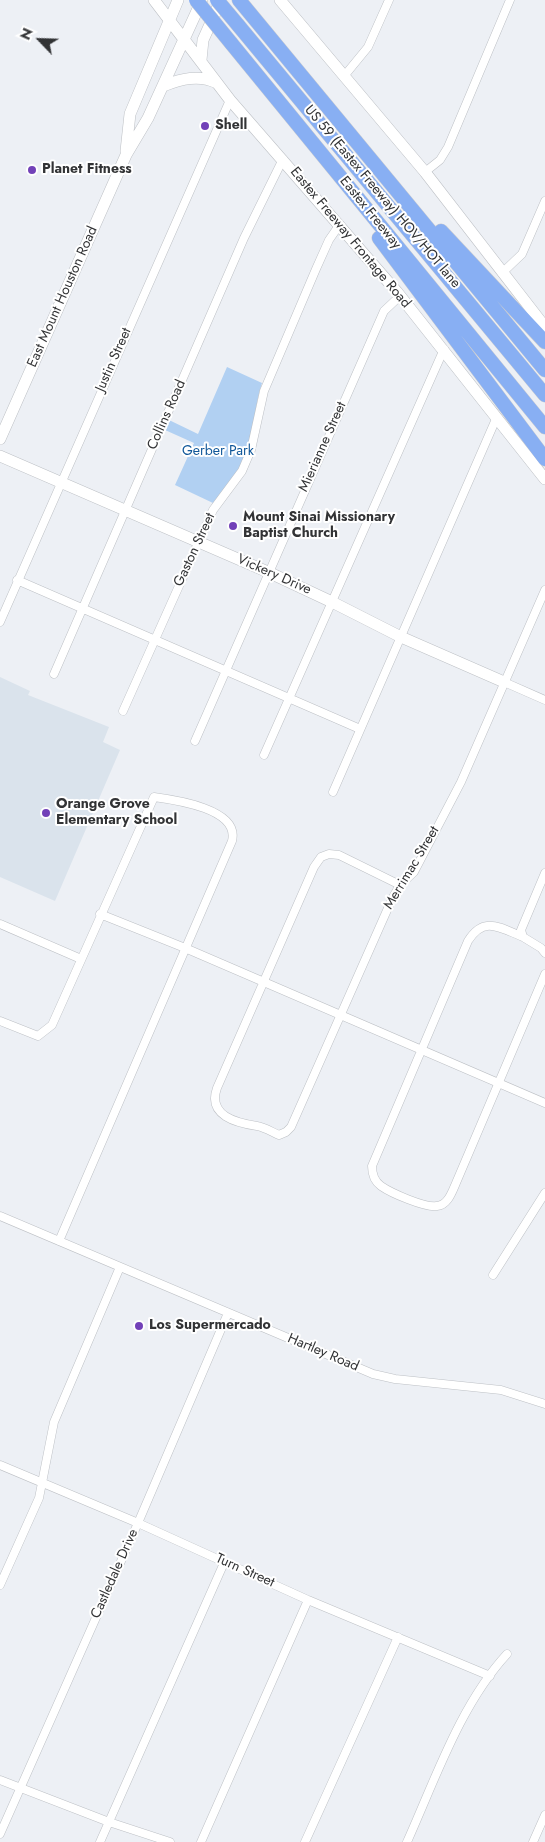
<!DOCTYPE html>
<html>
<head>
<meta charset="utf-8">
<style>
	body { margin:0 }
	#map { position:relative; width:545px; height:1842px; overflow:hidden; background:#edf0f5; font-family:Jost,sans-serif }
	canvas { display:block }
	.north { position:absolute; left:15px; top:15px; width:50px; height:50px; -webkit-text-stroke:4px #fff; paint-order:stroke; rotate:294deg; font-size:14px; font-weight:700; line-height:20px; text-align:center; color:#323335 }
	.north::after { content:''; display:block; margin:auto; width:18px; height:22px; background:#323335; clip-path:polygon(50% 0,100% 100%,50% 72%,0 100%) }
</style>
</head>
<body>
<div id="map">
<canvas width="545" height="1842"></canvas>
<div class="north">N</div>
</div>
<script>
const ctx = document.querySelector('canvas').getContext('2d');
ctx.lineJoin = 'round';
function fillPath(path, color) { ctx.fillStyle = color; ctx.fill(path, 'evenodd'); }
function trace(path, color, width, dash) { ctx.strokeStyle = color; ctx.lineWidth = width; ctx.lineCap = dash ? 'butt' : 'round'; ctx.setLineDash(dash || []); ctx.stroke(path); }
function drawText(font, color, halo, rows, align = 'center') {
  ctx.font = font + ' Jost,sans-serif'; ctx.lineWidth = 4; ctx.setLineDash([]); ctx.textBaseline = 'middle'; ctx.strokeStyle = halo; ctx.fillStyle = color; for (const [text, x, y, turn = 0] of rows) {
    ctx.save(); ctx.translate(x, y); ctx.rotate((+turn || 0) * Math.PI / 180); ctx.textAlign = isNaN(turn) ? turn : align; if (halo) ctx.strokeText(text, 0, 0); ctx.fillText(text, 0, 0); ctx.restore();
  }
}
fillPath(new Path2D(`
	M0,677L30,691L28,695L109,727L103,742L120,750L55,901L0,877Z`), '#dae3ec');
fillPath(new Path2D(`
	M227,367L262,383C255,404 255,426 248,448C241,470 228,486 213,503L175,485L194,443L165,430L169,420L198,434Z`), '#b1d0f2');
const street = new Path2D(`
	M345,75L368,47L389,0
	M425,172L440,160L448,147L510,0
	M502,273L522,254L545,201
	M17,580L360,729
	M0,622L230,100
	M54,674L244,238L283,159
	M504,682L545,700
	M123,711L213,510L242,471L251,450L264,391L316,269L329,240L338,227
	M195,741L384,311L400,296
	M264,755L444,349
	M333,792L496,419
	M545,873L521,930L523,937L541,948L545,953
	M400,885L339,855L329,854L321,857L314,867L217,1088C207,1116 237,1123 257,1126C264,1127 272,1132 279,1135L286,1132L291,1127L392,899L400,885L414,872L461,782L545,590
	M100,914L185,948L545,1103
	M0,924L81,959
	M523,937C500,928 484,915 468,941L372,1166C372,1174 374,1181 381,1186C391,1193 425,1208 437,1206C448,1205 452,1192 456,1183L545,974
	M0,1021L38,1036L52,1025L154,797C176,800 240,809 232,841L59,1241
	M0,1216L373,1374L395,1379L501,1390L545,1404
	M493,1275L545,1193
	M0,1465L138,1523L308,1600L490,1676
	M0,1585L39,1498L54,1422L120,1267
	M0,1780L109,1822L170,1842
	M0,1834L138,1523L228,1313
	M100,1842L224,1563
	M201,1842L308,1600
	M305,1842L398,1637
	M407,1842C435,1780 460,1705 507,1654
	M533,1842L545,1815`);
const secondary = new Path2D(`
	M154,0L230,100L397,292L545,479
	M280,0L425,172L545,327
	M201,60L203,40L221,0
	M163,86C181,79 199,74 217,83
	M126,151L130,114L178,0
	M0,439L126,155L148,118L202,0
	M0,456L268,572L332,602L401,637L504,682`);
const highway = new Path2D(`
	M239,0L545,370
	M238,25L545,395
	M231,43L545,427
	M441,231L545,342
	M379,238L545,459`);
trace(street, '#bdc0c5', 9);
trace(secondary, '#bdc0c5', 12);
trace(highway, '#cececf', 15);
trace(street, '#fff', 8);
trace(secondary, '#fff', 11);
trace(highway, '#88aff3', 14);
const highwayBridge = new Path2D(`
	M196,0L231,43
	M217,0L238,25`);
trace(highwayBridge, '#cececf', 15, []);
trace(highwayBridge, '#88aff3', 14);
for (const [x, y, r, color] of [
	[205,126,5,"#7241b8"],
	[32,170,5,"#7241b8"],
	[233,526,5,"#7241b8"],
	[46,813,5,"#7241b8"],
	[139,1326,5,"#7241b8"]
]) { const dot = new Path2D(); dot.arc(x, y, r, 0, 2 * Math.PI); ctx.fillStyle = color; ctx.fill(dot); trace(dot, '#fff', 2); }
drawText('bold 14px', '#323335', '#fff', [
	["Shell",215,126],
	["Planet Fitness",42,170],
	["Mount Sinai Missionary",243,518],
	["Baptist Church",243,534],
	["Orange Grove",56,805],
	["Elementary School",56,821],
	["Los Supermercado",149,1326]
], 'left');
drawText('14px', '#323335', '#fff', [
	["US 59 (Eastex Freeway) HOV/HOT lane",382,197,50],
	["Eastex Freeway",370,213,51],
	["Eastex Freeway Frontage Road",350,238,50],
	["East Mount Houston Road",63,297,-66],
	["Justin Street",114,360,-66],
	["Collins Road",167,415,-66],
	["Mierianne Street",323,447,-66],
	["Gaston Street",195,550,-65],
	["Vickery Drive",274,575,24],
	["Merrimac Street",412,868,-59],
	["Hartley Road",323,1353,23],
	["Turn Street",245,1571,24],
	["Castledale Drive",115,1574,-66]
]);
drawText('14px', '#105799', '#fff', [
	["Gerber Park",218,452]
]);
</script>
</body>
</html>
